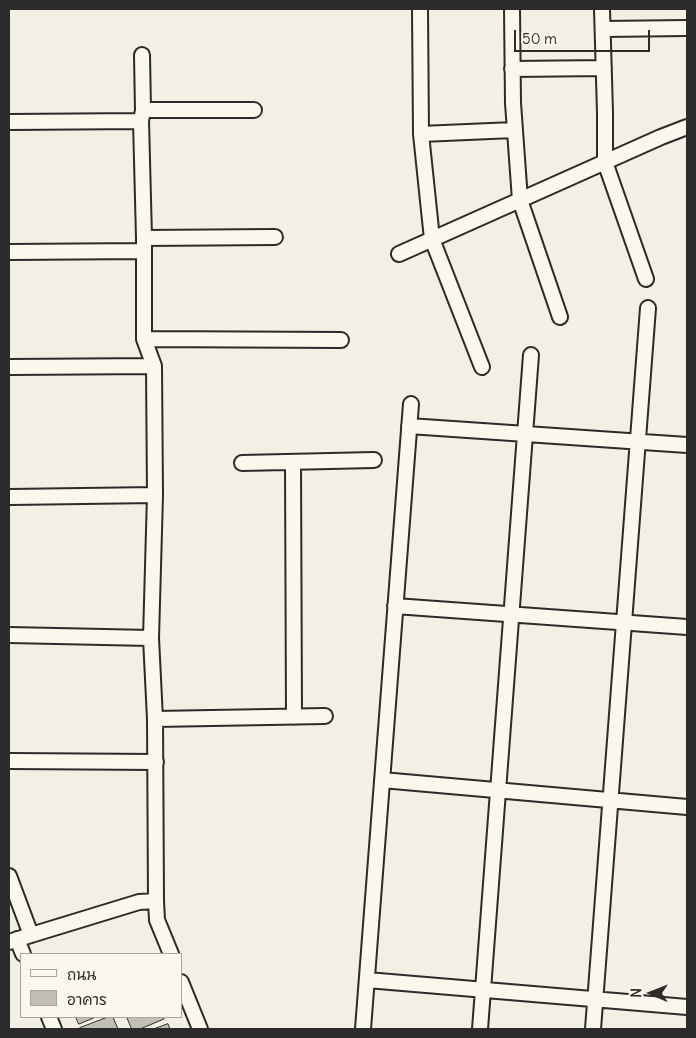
<!DOCTYPE html>
<html>
<head>
<meta charset="utf-8">
<style>
	body { margin:0 }
	#map { position:relative; width:696px; height:1038px; overflow:hidden; background:#f3efe4; font-family:Delius,"Playpen Sans Thai",sans-serif }
	canvas { display:block }
	.frame { position:absolute; inset:0; border:10px solid #2b2b2b; pointer-events:none }
	.legend { position:absolute; left:20px; top:953px; width:162px; height:65px; box-sizing:border-box; background:#fbf7ec; border:1px solid #a8a59f; margin:0; padding:6px 9px; list-style:none; font-size:15px; color:#2b2b2b }
	.legend li { display:flex; align-items:center; gap:10px; height:25px }
	.legend b { width:25px; border:1px solid #a8a59f }
	.north { position:absolute; left:626px; top:968px; width:50px; height:50px; -webkit-text-stroke:4px #fbf7ec; paint-order:stroke; rotate:271deg; font-size:14px; font-weight:700; line-height:20px; text-align:center; color:#2b2b2b }
	.north::after { content:''; display:block; margin:auto; width:18px; height:22px; background:#2b2b2b; clip-path:polygon(50% 0,100% 100%,50% 72%,0 100%) }
	.scale { position:absolute; left:514px; top:30px; width:136px; height:22px; box-sizing:border-box; border:2px solid #2b2b2b; border-top:0; padding-left:6px; font-size:15px; line-height:18px; white-space:nowrap; color:#2b2b2b; -webkit-text-stroke:4px #fbf7ec; paint-order:stroke }
</style>
</head>
<body>
<div id="map">
<canvas width="696" height="1038"></canvas>
<div class="frame"></div>
<ul class="legend">
<li><b style="height:6px;background:#fbf7ec"></b>ถนน</li>
<li><b style="height:14px;background:#c0beb6"></b>อาคาร</li>
</ul>
<div class="north">N</div>
<div class="scale">50 m</div>
</div>
<script>
const ctx = document.querySelector('canvas').getContext('2d');
ctx.lineJoin = 'round';
function fillPath(path, color) { ctx.fillStyle = color; ctx.fill(path, 'evenodd'); }
function trace(path, color, width, dash) { ctx.strokeStyle = color; ctx.lineWidth = width; ctx.lineCap = dash ? 'butt' : 'round'; ctx.setLineDash(dash || []); ctx.stroke(path); }
const building = new Path2D(`
	M76,1017H96L79,1024Z
	M108,1017H113L118,1029H81L80,1028Z
	M127,1017H163L164,1019L140,1029H132Z
	M168,1024L170,1029H154Z`);
fillPath(building, '#c0beb6');
trace(building, '#2b2b2b', 1);
const minor = new Path2D(`
	M420,9L421,134L432,239L482,367
	M512,9L513,103L520,200L560,317
	M602,9L605,113V162L646,279
	M603,29L687,28
	M142,55L143,110L141,121L144,238V339L154,366L155,495L151,638L155,719L156,901L157,920L171,954
	M512,69L604,68
	M143,110H254
	M9,122L141,121
	M421,134L514,130
	M144,238L275,237
	M9,252L144,251
	M399,254L661,137L687,127
	M144,339L341,340
	M9,367L154,366
	M409,426L687,445
	M293,462L294,717
	M242,463L374,460
	M9,497L155,495
	M395,606L687,627
	M9,635L151,638
	M155,719L325,716
	M9,761L156,762
	M382,780L687,807
	M9,876L31,935
	M17,939L23,954
	M9,942L31,935L139,902L156,901
	M367,980L687,1007
	M181,982L200,1029
	M49,1017L54,1029
	M363,1029L411,404
	M480,1029L531,355
	M593,1029L648,308`);
trace(minor, '#2b2b2b', 18);
trace(minor, '#fbf7ec', 14);
</script>
</body>
</html>
